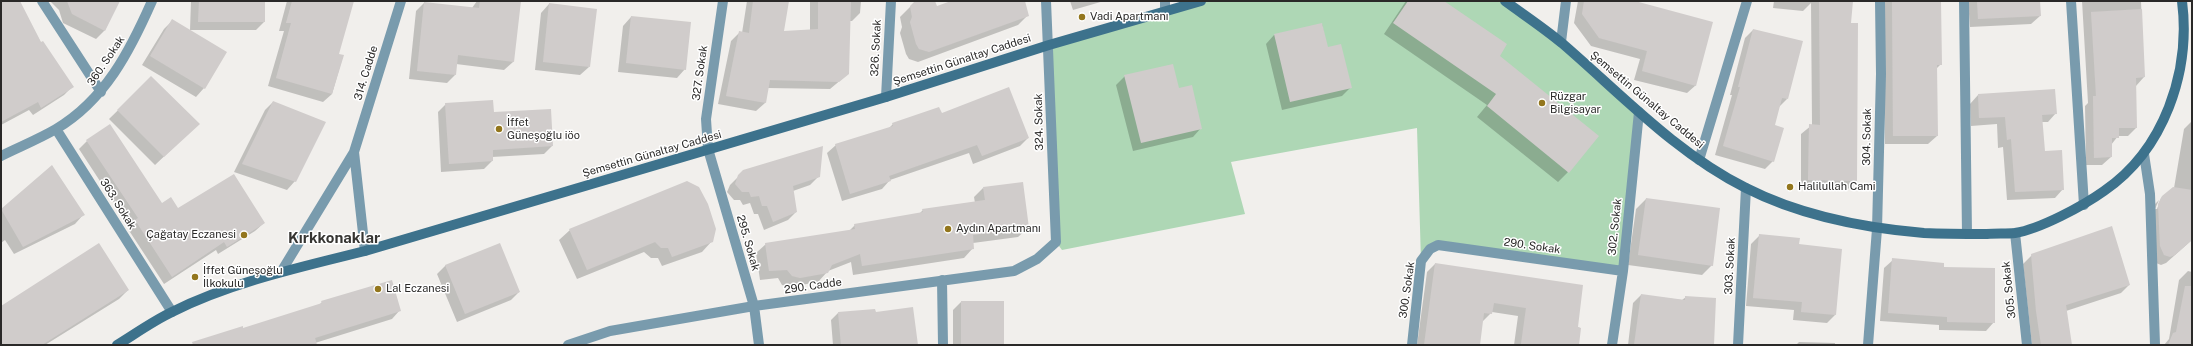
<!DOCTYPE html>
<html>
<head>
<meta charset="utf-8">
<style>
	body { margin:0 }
	#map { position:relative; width:2193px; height:346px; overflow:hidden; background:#f1efec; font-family:"Public Sans",sans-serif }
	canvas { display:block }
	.frame { position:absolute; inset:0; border:2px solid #2a2928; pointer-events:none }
</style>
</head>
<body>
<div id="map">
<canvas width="2193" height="346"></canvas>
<div class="frame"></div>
</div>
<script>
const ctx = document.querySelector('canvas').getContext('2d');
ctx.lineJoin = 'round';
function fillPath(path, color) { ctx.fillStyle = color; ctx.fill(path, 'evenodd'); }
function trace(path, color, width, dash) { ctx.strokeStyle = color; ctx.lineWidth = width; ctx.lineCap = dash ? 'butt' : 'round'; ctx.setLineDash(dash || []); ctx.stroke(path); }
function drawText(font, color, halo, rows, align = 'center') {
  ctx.font = font + ' "Public Sans",sans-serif'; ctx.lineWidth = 3; ctx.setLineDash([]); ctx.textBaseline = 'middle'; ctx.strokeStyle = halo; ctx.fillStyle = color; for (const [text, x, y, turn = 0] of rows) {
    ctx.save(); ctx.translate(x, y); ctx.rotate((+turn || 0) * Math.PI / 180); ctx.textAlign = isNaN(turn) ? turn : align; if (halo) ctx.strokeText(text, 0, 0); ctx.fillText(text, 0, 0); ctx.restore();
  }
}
fillPath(new Path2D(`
	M1201,1H1505L1639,112L1623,271L1438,245L1421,261L1417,128L1231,162L1245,214L1062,250L1056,242L1049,45Z`), '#aed7b5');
fillPath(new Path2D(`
	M1,1H19L41,43L72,87L64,95L33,115L29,110L1,125Z
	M50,1H119L105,30L96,39L63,23L59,10Z
	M191,1H264V22L256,30H190Z
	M287,1H353L338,55L343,56L332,94L323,102L268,86L284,31H279Z
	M477,1H512L513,62L504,70L456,64L455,75L447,83L409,79L416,11L424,3L472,8Z
	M747,1H788L783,32L810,31V1H861L860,13L852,21H849L848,74L830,89L767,88L765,103L756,111L718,104L731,41L740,32L742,33Z
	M916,1H934L936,7L955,1H1024L1028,15L1018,25L918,62L909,59L906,54L900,33L902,27L900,17Z
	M1070,1H1104L1073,10Z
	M1406,1H1442L1498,56L1568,172L1558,182L1477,117L1487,105L1384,34Z
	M1578,1H1630L1696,85L1687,93L1634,80L1640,59L1591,46L1574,23Z
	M1774,1H1852L1850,24L1856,181L1848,189L1801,188V134L1812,125L1811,3L1803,11L1773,8Z
	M1884,1H1941V64L1936,69L1937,136L1928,144H1885Z
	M1968,1H2039L2040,16L2031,24L1970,27Z
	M2082,1H2141L2144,77L2136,86V128L2128,136H2118L2111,145V157L2102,165H2086L2085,106L2088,103Z
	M549,4L589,67L580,75L535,70L541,13Z
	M631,17L685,69L677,78L618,72L623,26Z
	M172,21L204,88L196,97L142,65L164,29Z
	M1322,24L1327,48L1350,88L1342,96L1282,110L1266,44L1274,35Z
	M1753,30L1787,99L1779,107L1774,126L1773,161L1765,169L1715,155L1732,95H1730L1745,38Z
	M1125,76L1178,89L1201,128L1193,137L1133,151L1116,85Z
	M151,78L190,132L155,165L109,119Z
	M1978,95L2056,113L2048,122H2041L2044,152L2063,189L2055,198L2007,200L2003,147L1998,148L1997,124L1971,126L1970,104Z
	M273,102L295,181L287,190L234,172L265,110Z
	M446,104L552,146L544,154L492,157V161L484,169L441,172L438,112Z
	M941,114L1028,138L1020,146L973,164L969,153L890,180L882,189L842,201L827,153L836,145L888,129L893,124Z
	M2192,121V240L2166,263L2161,265L2156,263L2154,205L2159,200L2155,209H2157L2161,198L2174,188L2184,129Z
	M87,141L161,204L178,209L264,223L255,231L218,254L216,250L164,284L128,229L130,227L79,149Z
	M52,166L83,215L75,224L14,254L5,240L1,243V211Z
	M739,176H819L810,185L793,191L796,212L788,220L764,230L758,214H754L750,203L743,205L740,200H734L727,192L730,185Z
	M983,188L1028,228L1018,237L973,243V248L964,258L853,275L851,262L828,271L818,282L790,287L782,285L778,278L760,280L756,253L766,244L849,231L855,225L919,214L923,210L975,203L974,197Z
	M1646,199L1712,265L1702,275L1628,265L1636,209Z
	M570,230L712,241L702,252L662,266L658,258H651L644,252L577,279L559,240Z
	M1760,235L1798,245L1841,250L1835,315L1827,323L1793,320L1794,310L1746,306L1751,244Z
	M2032,255L2129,285L2121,293L2066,311L2071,345H2032L2023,264Z
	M1893,260L1942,268L1994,322L1986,331L1939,330V325L1880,321L1884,268Z
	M1435,264L1580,328L1578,345H1514L1518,316L1492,312L1482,322L1479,345H1417L1427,272Z
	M446,265L519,292L511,300L457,322L437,274Z
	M2188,271L2192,272V345H2164L2169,339L2179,280Z
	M128,290L119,299L45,345H1V308Z
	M1641,295L1682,300L1686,297L1713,345H1628L1633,303Z
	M322,302L400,310L392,319L315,343L316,345H194L319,305Z
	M961,302L1003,345H953V310Z
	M838,313L917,345H833L831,320Z
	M1799,342L1835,343V345H1796Z`), '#0003');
fillPath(new Path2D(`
	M1,1H20L41,42L43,41L74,87L41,108L38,102L1,122Z
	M67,1H120L105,31L72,14Z
	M199,1H265V22H198Z
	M292,1H354L339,54L344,55L332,94L276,78L291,23H286Z
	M480,1H521L514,62L458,55L456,75L417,71L424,2L479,8Z
	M753,1H789L784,31L818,29V1H851L849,74L839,82L770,80L766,103L726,96L739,31L749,33Z
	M915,1H935L937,6L951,1H1025L1029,16L929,52L919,49L916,44L910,22L912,17L910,6Z
	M1408,1H1444L1507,44L1500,56L1599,136L1569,173L1487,106L1496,94L1393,23Z
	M1584,1H1635L1713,22L1696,86L1642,71L1647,51L1599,38L1582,14Z
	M1819,1H1853L1851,23H1858L1857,181L1808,180L1809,124L1820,125Z
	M1892,1H1941L1942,65H1937L1938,136H1893Z
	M1977,1H2040L2041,16L1978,19Z
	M549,3L597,9L590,67L543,62Z
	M2142,9L2145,77L2136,78L2137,128H2119V138H2112V157L2094,158L2093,96H2096L2091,12Z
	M631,16L691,22L686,70L626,63Z
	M172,19L227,52L205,89L150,56Z
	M1322,23L1328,47L1341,44L1352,88L1290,102L1274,34Z
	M1753,29L1803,41L1788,99L1782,98L1775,125L1784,128L1774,162L1723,146L1740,87H1738Z
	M1173,64L1179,88L1192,85L1202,129L1141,143L1124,75Z
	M151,76L200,124L164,157L117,110Z
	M1009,87L1029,138L982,156L977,145L889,176L891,181L850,194L835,144L893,126L892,123L939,107L942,113Z
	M2055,89L2057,114L2042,115L2045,151L2062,150L2064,190L2015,192L2011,139L2007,140L2005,117L1979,118L1978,94Z
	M493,100L494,112L551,109L553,146L493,150V161L449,164L445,103Z
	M273,101L326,122L296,182L242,164Z
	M110,124L162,203L171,197L178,208L234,174L265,223L227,247L224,242L172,277L135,220L138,218L86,140Z
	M823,146L820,177L793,186L797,212L773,222L767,206H762L759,196L751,197L749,192H742L735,184L738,175L743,170Z
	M52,165L85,215L23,247L1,209Z
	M687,181L699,187L708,204L716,229L713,242L672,257L668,248H661L655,242L587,270L569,229Z
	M1023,182L1029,228L973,235L974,249L862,266L860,254L832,265L828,273L800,278L792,276L787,270L769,271L765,243L855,229L854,224L923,212L922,209L985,200L983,187Z
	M2173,187L2192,190V240L2175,255L2170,257L2164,255L2160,246L2158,204L2162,196Z
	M1646,198L1720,208L1713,266L1638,255Z
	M2112,226L2130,285L2066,305L2072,345H2041L2036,311L2031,254Z
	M1759,234L1800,238L1799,244L1842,249L1836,315L1801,312L1802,302L1753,298Z
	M99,243L129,290L42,345H1V306Z
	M500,243L520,292L465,314L445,265Z
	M1892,258L1944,263V267L1995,268V323L1947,322V317L1888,313Z
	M1435,263L1583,285L1578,327L1581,328L1579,345L1521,344L1526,308L1494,303L1492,314L1484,313L1480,345H1424Z
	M392,280L401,311L315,338L317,345H193L192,342L243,326V328L322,303L321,301Z
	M2185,286H2192V345H2168L2173,333L2176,332Z
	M1641,294L1685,300V296L1716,298L1714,345H1634Z
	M961,301H1004V345H961Z
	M913,307L918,345H841L838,312L875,309L876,312Z`), '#d0cccb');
trace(new Path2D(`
	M42,1L101,92
	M723,1L706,119L708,149L754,306L759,345
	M1165,1V11
	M1964,1L1967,234
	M2071,1L2084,205
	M1561,42L1566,1
	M886,97L891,1
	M56,129L172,312
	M354,152L365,251
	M2144,154L2150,194L2155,345
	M1,156C19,147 39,139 56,129C105,100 130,51 152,1
	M1699,160L1747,1
	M2015,233L2027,345
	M281,272L354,152L401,1
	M942,280L943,345
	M568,345L610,331L754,306L1014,271L1037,259L1056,242L1046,1
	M1412,345L1421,261L1430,249L1438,245L1623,271
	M1612,345L1623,271L1639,112
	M1738,345L1746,188
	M1868,345L1877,229L1881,74L1880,1`), '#799bad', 10);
trace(new Path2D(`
	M1505,1C1524,15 1544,28 1563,44C1621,94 1676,153 1746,188C1801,216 1864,228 1924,233C1946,234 1966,234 1987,234C1996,233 2006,234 2015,233C2040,229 2083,206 2104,191C2164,150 2191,72 2182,1
	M117,345C135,334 153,321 172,312C232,282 301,267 365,251L886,97L1049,45L1201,1`), '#3d728c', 10);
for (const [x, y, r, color] of [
	[1082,17,4,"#93761d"],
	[1542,103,4,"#93761d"],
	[499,129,4,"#93761d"],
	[1790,187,4,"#93761d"],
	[948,229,4,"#93761d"],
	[244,235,4,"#93761d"],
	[195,277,4,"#93761d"],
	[378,289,4,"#93761d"]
]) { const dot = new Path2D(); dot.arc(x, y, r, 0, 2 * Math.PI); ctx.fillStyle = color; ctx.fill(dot); trace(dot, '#fff', 1.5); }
drawText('11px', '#2a2928', '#fff', [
	["Vadi Apartmanı",1090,17],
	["Rüzgar",1550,97],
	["Bilgisayar",1550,110],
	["İffet",507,123],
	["Güneşoğlu iöo",507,136],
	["Halilullah Cami",1798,187],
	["Aydın Apartmanı",956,229],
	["Çağatay Eczanesi",236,235,"right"],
	["İffet Güneşoğlu",203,271],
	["İlkokulu",203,284],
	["Lal Eczanesi",386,289]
], 'left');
drawText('11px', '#2a2928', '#fff', [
	["326. Sokak",876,48,-87],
	["Şemsettin Günaltay Caddesi",962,60,-18],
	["360. Sokak",106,61,-56],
	["314. Cadde",366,73,-73],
	["327. Sokak",700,73,-82],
	["Şemsettin Günaltay Caddesi",1647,100,40],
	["324. Sokak",1039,122,-91],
	["304. Sokak",1867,137,-89],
	["Şemsettin Günaltay Caddesi",652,154,-16],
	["363. Sokak",118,204,58],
	["302. Sokak",1615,227,-84],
	["295. Sokak",748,243,74],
	["290. Sokak",1532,246,8],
	["303. Sokak",1730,266,-87],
	["290. Cadde",813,286,-8],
	["300. Sokak",1407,290,-82],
	["305. Sokak",2009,290,-96]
]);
drawText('bold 15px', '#363532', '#fff', [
	["Kırkkonaklar",334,238]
]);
</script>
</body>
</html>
